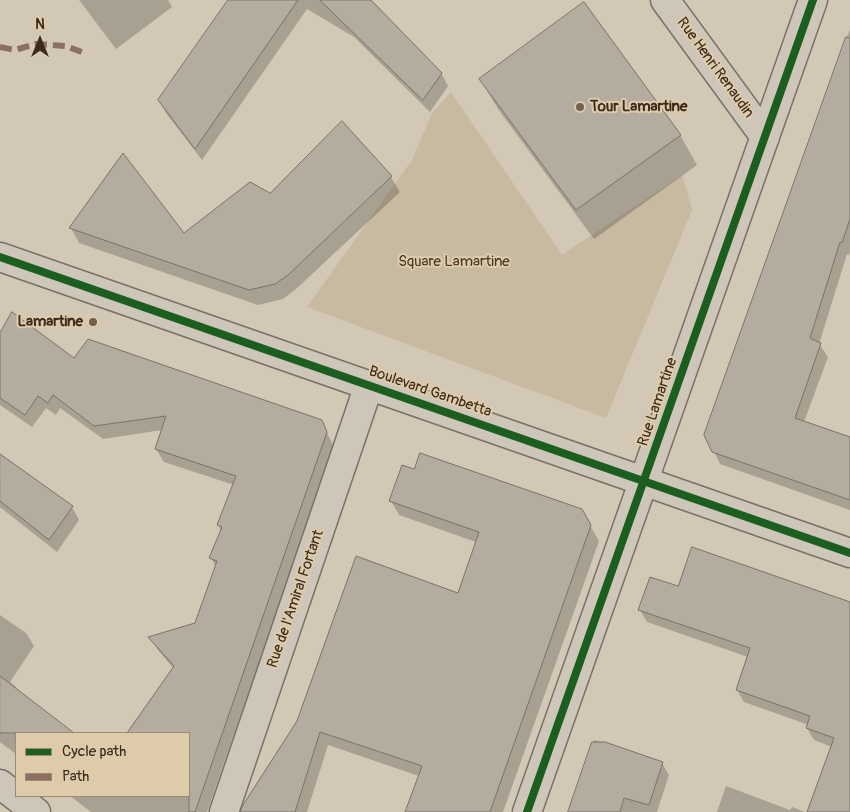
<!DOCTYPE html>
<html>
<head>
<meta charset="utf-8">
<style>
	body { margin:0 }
	#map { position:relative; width:850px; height:812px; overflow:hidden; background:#d2c8b5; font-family:Pangolin,sans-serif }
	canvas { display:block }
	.legend { position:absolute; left:15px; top:732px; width:175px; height:65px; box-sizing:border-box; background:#decba9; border:1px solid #9d8b71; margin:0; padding:6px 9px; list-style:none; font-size:15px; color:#3b2a1e }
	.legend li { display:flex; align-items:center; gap:10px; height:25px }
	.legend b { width:25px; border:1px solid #9d8b71 }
	.north { position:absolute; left:15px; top:15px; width:50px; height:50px; -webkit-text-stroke:4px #decba9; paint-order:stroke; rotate:0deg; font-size:14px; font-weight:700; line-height:20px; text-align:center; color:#3b2a1e }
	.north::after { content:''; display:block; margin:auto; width:18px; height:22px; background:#3b2a1e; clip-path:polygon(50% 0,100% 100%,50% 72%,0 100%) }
</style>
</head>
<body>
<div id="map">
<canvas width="850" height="812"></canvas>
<ul class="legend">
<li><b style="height:6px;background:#1b5e20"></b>Cycle path</li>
<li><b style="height:6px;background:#8d6e63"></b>Path</li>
</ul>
<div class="north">N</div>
</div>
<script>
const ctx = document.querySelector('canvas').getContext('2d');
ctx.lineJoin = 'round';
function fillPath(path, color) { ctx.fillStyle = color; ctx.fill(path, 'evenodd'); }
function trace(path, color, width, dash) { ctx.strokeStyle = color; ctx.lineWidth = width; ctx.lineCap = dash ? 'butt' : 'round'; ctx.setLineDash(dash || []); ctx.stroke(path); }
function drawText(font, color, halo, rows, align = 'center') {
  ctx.font = font + ' Pangolin,sans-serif'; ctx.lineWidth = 4; ctx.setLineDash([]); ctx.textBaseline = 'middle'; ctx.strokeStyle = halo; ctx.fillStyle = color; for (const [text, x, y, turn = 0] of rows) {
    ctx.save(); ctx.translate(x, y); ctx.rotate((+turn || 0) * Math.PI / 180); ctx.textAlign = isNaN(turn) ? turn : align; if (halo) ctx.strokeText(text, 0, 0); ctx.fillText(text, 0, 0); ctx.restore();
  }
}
fillPath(new Path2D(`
	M451,92L562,255L682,175L692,210L606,418L307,307L412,160L432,113Z`), '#c8baa1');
fillPath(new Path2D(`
	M79,0H168L172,7L116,49Z
	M229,0H369L441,73L448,86L430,112L354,37L307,9L202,160L166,113L159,100Z
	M850,29V251L849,255L847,254L819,344L828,357L804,422L850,438V510L720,464L706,435Z
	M481,80L680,135L697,165L594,239L498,109Z
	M391,177L400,192L296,289L283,299L258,305L79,243L71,228L184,235Z
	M0,334L75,359L321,421L334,447L207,812H91L70,796H189V733H128L174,669L158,650L150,638L196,624L216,567L211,558L221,531L218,525L234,485L164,462L156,449L162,430L103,439L60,408L56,415L46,408L32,427L0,405Z
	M0,472L72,507L79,520L57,552L0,507Z
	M391,501L581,510L599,541L503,812H406L419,776L328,745L307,812H242L244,806L459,595L476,542L399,515Z
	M679,588L850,603V812H808L832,747L814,740L807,728L809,725L744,702L737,690L748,657L647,622L640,610Z
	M0,615L26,633L34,646L10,682L15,686L18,692L72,733H16V754L0,742Z
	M594,740L662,763L669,775L657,812H569Z
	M726,786L790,810L792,807L805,812H717Z`), '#0003');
const building = new Path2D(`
	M228,0H298L195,149L158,100Z
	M320,0H371L442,73L423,100Z
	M584,2L681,135L576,210L479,79Z
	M846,37L850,38V219L842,243L840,242L810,338L821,343L795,418L850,437V500L712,452L704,435Z
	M342,121L392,176L288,275L275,284L249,290L69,228L123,153L184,233L250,182L270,193Z
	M12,312L74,358L88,339L322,420L327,432L195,812H189V733H127L174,666L148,637L195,623L217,561L209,558L222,527L217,525L236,476L155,449L166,416L94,426L53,395L48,403L38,396L25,415L0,398V333Z
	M420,453L582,509L591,525L490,812H405L422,766L320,732L295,812H240L243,805L297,721L356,556L458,593L479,532L389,501L402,465L414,469Z
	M0,454L73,506L49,540L0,501Z
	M692,547L850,602V812H807L834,738L806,728L810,716L736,690L750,648L638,610L650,577L678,586Z
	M0,676L74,733H0Z
	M592,742H605L663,762L649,805L624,798L620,812H568Z`);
fillPath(building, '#b4ac9f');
trace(building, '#7a7267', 1);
const minor = new Path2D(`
	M665,0L765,137
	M224,812L369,385
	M527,812L813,0`);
const tertiary = new Path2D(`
	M0,257L850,553`);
const primary = new Path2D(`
	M0,784L36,812`);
trace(minor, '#7a7267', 31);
trace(tertiary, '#7a7267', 31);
trace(primary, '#7a7267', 31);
trace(minor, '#cec6b9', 28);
trace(tertiary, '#cec6b9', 28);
trace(primary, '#cec6b9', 28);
trace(new Path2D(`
	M0,47L15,50L36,44L66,46L87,54`), '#8d6e63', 6, [12, 6]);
trace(new Path2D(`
	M0,257L850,553
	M527,812L813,0`), '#1b5e20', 8);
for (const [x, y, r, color] of [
	[580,107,5,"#706153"],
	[93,322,5,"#706153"]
]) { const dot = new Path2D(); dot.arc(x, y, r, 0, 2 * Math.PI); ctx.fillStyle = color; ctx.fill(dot); trace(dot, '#decba9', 2); }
drawText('15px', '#3b2a1e', '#decba9', [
	["Rue Henri Renaudin",715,68,54],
	["Boulevard Gambetta",430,392,19],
	["Rue Lamartine",658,402,-71],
	["Rue de l'Amiral Fortant",296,599,-71]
]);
drawText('bold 15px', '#3b2a1e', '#decba9', [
	["Tour Lamartine",590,107],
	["Lamartine",83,322,"right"]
], 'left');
drawText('15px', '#483729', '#decba9', [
	["Square Lamartine",454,262]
]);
</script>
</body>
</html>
